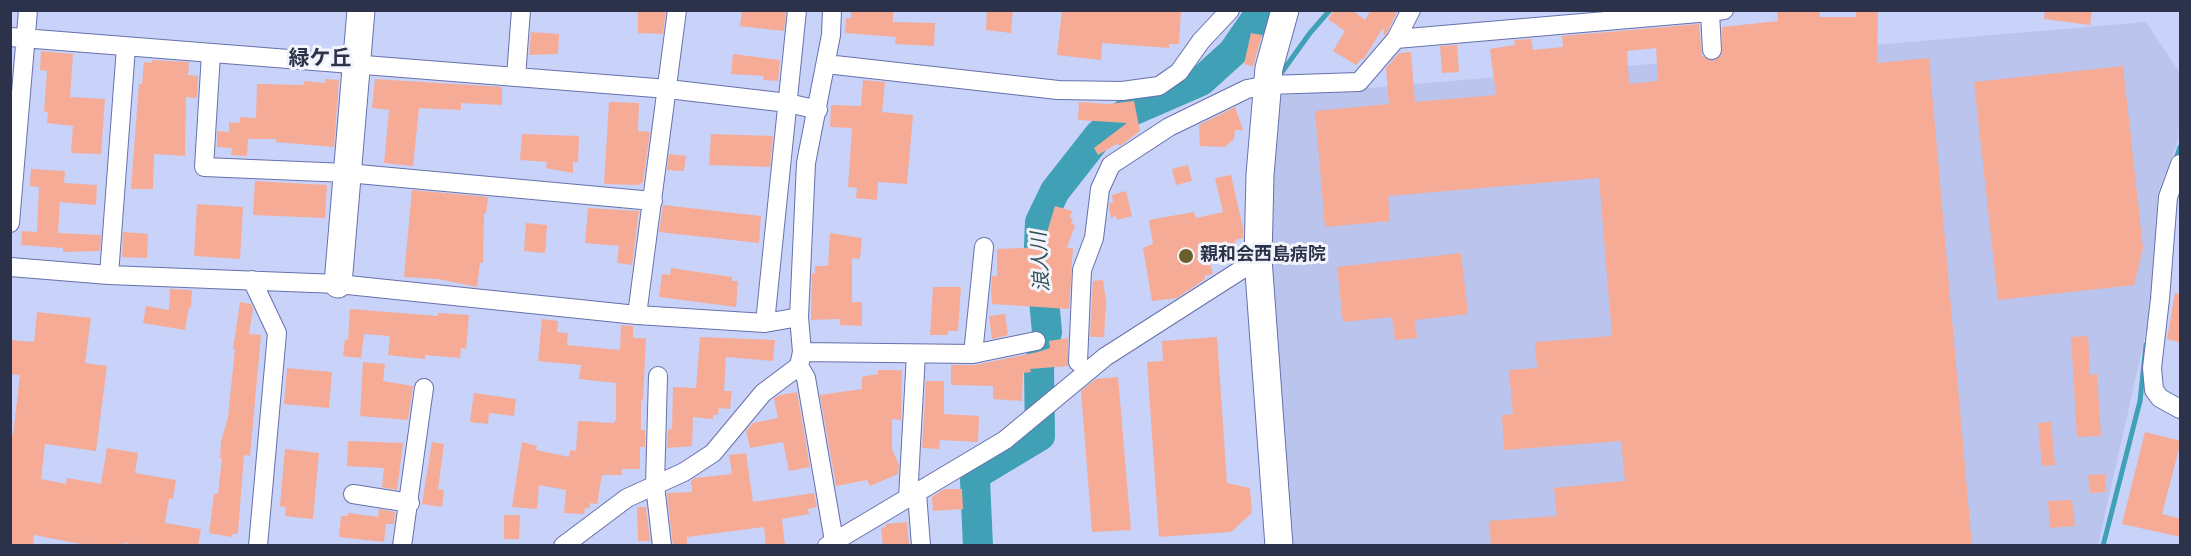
<!DOCTYPE html>
<html>
<head>
<meta charset="utf-8">
<style>
	body { margin:0 }
	#map { position:relative; width:2191px; height:556px; overflow:hidden; background:#c9d2f8; font-family:"Titillium Web",sans-serif }
	canvas { display:block }
	.frame { position:absolute; inset:0; border:12px solid #2d324b; pointer-events:none }
</style>
</head>
<body>
<div id="map">
<canvas width="2191" height="556"></canvas>
<div class="frame"></div>
</div>
<script>
const ctx = document.querySelector('canvas').getContext('2d');
ctx.lineJoin = 'round';
function fillPath(path, color) { ctx.fillStyle = color; ctx.fill(path, 'evenodd'); }
function trace(path, color, width, dash) { ctx.strokeStyle = color; ctx.lineWidth = width; ctx.lineCap = dash ? 'butt' : 'round'; ctx.setLineDash(dash || []); ctx.stroke(path); }
function drawText(font, color, halo, rows, align = 'center') {
  ctx.font = font + ' "Titillium Web","Noto Sans JP",sans-serif'; ctx.lineWidth = 6; ctx.setLineDash([]); ctx.textBaseline = 'middle'; ctx.strokeStyle = halo; ctx.fillStyle = color; for (const [text, x, y, turn = 0] of rows) {
    ctx.save(); ctx.translate(x, y); ctx.rotate((+turn || 0) * Math.PI / 180); ctx.textAlign = isNaN(turn) ? turn : align; if (halo) ctx.strokeText(text, 0, 0); ctx.fillText(text, 0, 0); ctx.restore();
  }
}
fillPath(new Path2D(`
	M2146,22L2180,73V125L2177,143L2158,192L2150,314L2098,545H1287L1265,261L1274,96Z`), '#bbc4ed');
trace(new Path2D(`
	M1282,72L1310,33L1330,10
	M2175,162L2180,147
	M2103,546L2140,401L2146,345`), '#40a0b6', 5);
trace(new Path2D(`
	M978,546L975,480L980,472L1040,436L1039,368L1047,332L1039,246L1040,222L1055,191L1099,135L1125,114L1201,81L1233,52L1262,10`), '#40a0b6', 30);
fillPath(new Path2D(`
	M638,10H666L663,34L638,33Z
	M742,10H786L784,31L740,26Z
	M851,10H893V22L935,23L934,46L895,44L896,37L845,33L846,18H851Z
	M987,10H1013L1011,33L986,30Z
	M1062,10H1181L1179,44H1169V48L1102,43L1101,60L1057,55Z
	M1334,10H1352L1365,20L1371,10H1398L1387,33L1384,36L1383,28L1363,60L1361,59L1356,65L1333,51L1345,31L1328,19Z
	M1777,10H1819L1820,17H1856V10H1878L1877,63L1929,58L1972,546H1491L1489,521L1557,516L1554,488L1625,481L1621,441L1504,450L1502,415L1513,414L1509,370L1537,368L1535,342L1612,336L1599,178L1388,196L1390,221L1325,227L1315,111L1389,104L1386,68L1399,53L1411,52L1415,102L1496,95L1490,49L1515,45L1514,40L1531,39L1533,50L1563,47L1562,36L1699,24L1702,56L1713,61L1722,55V27L1778,21ZM1656,48L1658,81L1629,84L1627,51Z
	M2045,10H2092L2090,25L2044,19Z
	M531,32L559,34L558,54L529,55Z
	M1251,33L1262,35L1253,66L1244,64Z
	M1457,45L1459,72L1442,73L1440,46Z
	M41,51L73,54L70,97L105,99L101,154L71,153L73,126L47,123L48,112H44L47,71L40,70Z
	M733,54L780,60L778,81L763,80L764,76L731,74Z
	M152,60L189,62L188,75L198,76L197,98L186,97L185,156L154,154L153,189H131L139,84H142L144,62L152,63Z
	M2123,66L2143,248L2134,285L1998,300L1974,82Z
	M325,79L339,80L334,147L276,142V139H248L247,156L231,155L232,148L217,147V131L229,132V122L240,123V117L256,118L257,84L304,85V81L325,83Z
	M375,79L502,87V105L461,103V110L419,108L413,166L384,163L389,110L372,108Z
	M863,80L885,82L882,112L913,115L907,184L878,182L877,200L856,198L857,188L848,187L852,128L830,127L831,105L861,106Z
	M1134,101L1140,131L1120,146L1117,144L1098,155L1094,148L1127,123L1078,120L1079,102L1108,104Z
	M609,102L639,103L638,131L650,132L643,182L639,185L604,184Z
	M1235,107L1243,130H1235L1234,139L1225,147L1200,146L1199,125Z
	M522,134L579,136L578,162H573V173L546,168L547,162L520,160Z
	M711,134L773,136L770,167L709,165Z
	M669,154L686,156L684,171L667,170Z
	M1188,165L1192,181L1176,185L1172,169Z
	M31,169L65,171L64,183L97,185L96,205L60,202L58,233L101,235L100,251L63,252V248L21,245L22,231L37,232L39,187L30,186Z
	M1231,175L1243,228V238L1235,240L1237,247L1208,253L1213,274L1204,276L1205,279L1177,298L1152,301L1143,248L1153,244L1149,220L1194,212L1196,218L1223,212L1215,178Z
	M255,181L327,185L325,218L253,215Z
	M412,190L488,197L486,214L484,213L483,263H480L477,287L438,279L404,277Z
	M1126,191L1132,216L1117,220L1116,216L1111,218L1109,208L1110,203L1113,202L1112,195Z
	M197,204L243,207L240,259L194,256Z
	M663,205L761,216L759,243L659,232Z
	M1055,206L1072,211L1070,218H1073L1071,224L1075,225L1067,248H1073L1069,309L992,304L991,289L992,276H997V249L1046,247L1048,229Z
	M588,208L639,211L632,265L617,263L619,246L585,243Z
	M526,223L547,225L545,253L524,251Z
	M123,232L148,234L147,258L122,257Z
	M830,233L862,238L860,259L852,258V302H862V326L840,325V319L811,320L812,273H815V266H828Z
	M1461,253L1468,314L1415,320L1417,338L1395,340L1392,317L1343,322L1337,267Z
	M671,268L732,277V281H738L736,307L659,297L662,274L670,275Z
	M1103,280L1106,302L1104,337H1090L1093,281Z
	M933,287H961L958,331H948V335H930Z
	M170,289L192,290L191,308L189,307L185,330L143,323L146,306L169,310Z
	M2175,293L2181,294V343L2167,339Z
	M240,302L251,304L253,309L249,334L261,335L250,456L244,455L238,532L237,534H232L231,537L209,533L214,494H218L222,458H220L221,442L228,417L235,349H233Z
	M350,309L438,316V313L469,315L466,349L461,348L460,358L425,355V359L388,355L390,336L364,334L361,358L343,356L345,339L348,340Z
	M37,312L91,318L85,363L107,366L96,451L45,444L41,479L66,484L67,478L101,484L107,448L138,453L135,473L176,480L173,499L169,498L165,523L201,529L198,546H142L124,543L123,546H91L34,535L33,546H10V433L13,434L20,375L10,374V340L34,342Z
	M1005,314L1008,335L992,339L989,316Z
	M542,319L558,321L557,332L568,333L567,345L620,350L621,325L633,326V338H646L643,400H641V430H645V447H640V469H622V475H602L597,504L590,503V508H585L584,514L564,513L566,490L539,485L537,509L512,507L522,442L537,446L536,450L569,457L570,450L576,451L578,421L614,423L616,419V383L579,379L581,365L538,361Z
	M2088,336L2090,375L2097,374L2101,436L2077,437L2071,337Z
	M700,337L775,340L773,361L726,357L724,391H732L730,409L719,408L718,415H713V419L693,417L692,446L667,448L668,430L672,428L673,387L696,388Z
	M1217,337L1227,483L1250,488L1252,513L1231,532L1159,537L1147,362L1163,361L1162,341Z
	M1068,338V366L1030,369L1031,372L1023,373L1022,401L993,399V386L951,385V365H975L1038,352L1050,348L1049,341Z
	M363,362L385,364L383,381L413,386L408,420L360,416Z
	M287,368L332,372L329,408L284,404Z
	M878,370H902L901,420L892,419V449L899,465L898,474L870,486L867,480L836,486L820,395L862,389V377L878,374Z
	M1118,377L1131,530L1092,532L1081,391L1096,379Z
	M926,381H944V414L979,416L978,442L940,440L939,449L922,448Z
	M797,392L810,467L789,471L783,442L750,448L746,431L753,423L778,418L774,398L780,395Z
	M474,393L516,399L514,416L489,413L488,424L470,422Z
	M2051,422L2055,465L2042,466L2038,423Z
	M2145,432L2181,441L2162,514L2181,519V537L2122,524Z
	M348,441L403,443L397,490L382,487L384,468L347,466Z
	M432,442L444,444L438,489L444,490L442,507L422,504Z
	M285,449L319,453L313,519L285,516L286,507L280,506Z
	M746,453L753,502L814,493L817,507L808,509L809,514L782,519L785,546H766L764,527L687,537V546H673L667,493L692,492L691,481L695,478L732,474L729,455Z
	M2105,474L2106,492L2090,493L2088,475Z
	M944,489H962L963,509L933,511L932,497Z
	M2072,500L2075,526L2050,528L2048,501Z
	M637,507H646L650,541H638Z
	M379,509L395,512L394,524H386L384,542L339,537L341,516H348V513L378,517Z
	M504,515H520L519,539H504Z
	M907,522L909,546H883L881,528L886,527V524Z`), '#f6ab97');
const street = new Path2D(`
	M832,10L831,35L806,163L799,317L802,352L799,366L806,378L834,541
	M10,37L668,89L788,103L818,110
	M1396,39L1411,10
	M1712,50L1710,12L1724,10
	M211,54L204,167L347,173L653,201
	M826,64L1058,90L1122,91L1159,86L1179,72L1201,41L1230,10
	M516,77L521,10
	M2180,164L2168,197L2160,299L2152,368L2154,390L2160,398L2180,409
	M10,223L28,10
	M10,267L109,275L338,284L637,315L765,323L799,317
	M109,275L126,47
	M252,280L277,333L258,546
	M637,315L677,10
	M765,323L797,10
	M802,352L973,354L1036,341
	M973,354L984,247
	M1078,362L1082,270L1094,238L1100,189L1111,165L1169,127L1247,89L1268,85L1359,82L1396,39L1710,12
	M658,376L655,485L662,546
	M917,493L921,546
	M353,494L410,503
	M908,498L916,354
	M402,546L424,388
	M563,546L627,498L684,472L713,453L763,393L799,366
	M827,546L1005,440L1105,357L1258,259`);
const secondary = new Path2D(`
	M338,284L361,10
	M1279,546L1258,259L1260,175L1269,68L1285,10`);
trace(street, '#6771ab', 20);
trace(secondary, '#6771ab', 29);
trace(street, '#fff', 18);
trace(secondary, '#fff', 27);
for (const [x, y, r, color] of [
	[1186,256,8,"#6b5e2b"]
]) { const dot = new Path2D(); dot.arc(x, y, r, 0, 2 * Math.PI); ctx.fillStyle = color; ctx.fill(dot); trace(dot, '#f3f4fb', 2); }
drawText('bold 18px', '#2d324b', '#f3f4fb', [
	["親和会西島病院",1200,256]
], 'left');
drawText('italic 20px', '#335158', '#f3f4fb', [
	["浪人川",1042,262,-93]
]);
drawText('bold 21px', '#2d324b', '#f3f4fb', [
	["緑ケ丘",320,60]
]);
</script>
</body>
</html>
